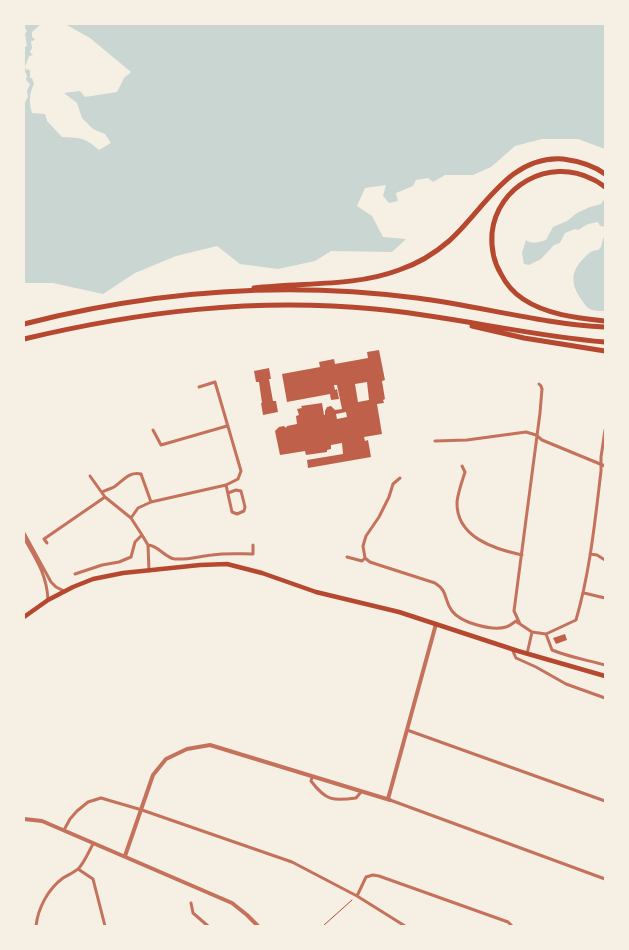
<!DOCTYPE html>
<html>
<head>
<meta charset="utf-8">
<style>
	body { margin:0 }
	#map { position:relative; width:629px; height:950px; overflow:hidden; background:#f6efe4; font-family:"Playfair Display",serif }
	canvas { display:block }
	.frame { position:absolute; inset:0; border:25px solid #f6efe4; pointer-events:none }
</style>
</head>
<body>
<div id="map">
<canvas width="629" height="950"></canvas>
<div class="frame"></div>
</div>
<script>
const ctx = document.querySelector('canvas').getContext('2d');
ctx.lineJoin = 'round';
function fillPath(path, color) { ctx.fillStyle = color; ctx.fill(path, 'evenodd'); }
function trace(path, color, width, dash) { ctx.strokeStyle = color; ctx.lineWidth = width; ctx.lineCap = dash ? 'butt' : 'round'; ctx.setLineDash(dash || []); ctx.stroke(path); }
fillPath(new Path2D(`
	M24,24H41L32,32V37L35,39L33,41H31L32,48L30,52L33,55L29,56L25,67L26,70L28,69L30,71V78H32L34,84C29,93 29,104 32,113L45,114L47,121L62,137C81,138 84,137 99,150L111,143L105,134L93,129L82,118L77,103L64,93L80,91L85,97L117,92L124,78L131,72L90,38L65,24H605V149L578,139H542L515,146L491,167L473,175H445L433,182L428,178L416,180L413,186L396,193L398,201L389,203L383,196L386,185L365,188L357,206L372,216L383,237L406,239L392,252L331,251L315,261L278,269L240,264L217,246L176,256L135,273L103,294L53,283H24V104L28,97L27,91L30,84L26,80L27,76L26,73L24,72V47L27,46L25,34L27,31L24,27Z
	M605,198V227L600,226L598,222L588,224L578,230L575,229L565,233L560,243L554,245L541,259L529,265L524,264L522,253L526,240C532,245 539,242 546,240L553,227L567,221L577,213L590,207L601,204Z
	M605,237V311C601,311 596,311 592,310C587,308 584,304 581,299C571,284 570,273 583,259C588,254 591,250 598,250L601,247L603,238Z`), '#c9d6d2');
fillPath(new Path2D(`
	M379,350L385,380L382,381L385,399L383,400L384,403L377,404L382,434L364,437L365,441L368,440L371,457L308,468L307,460L343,454L342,443L331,445V449L327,450V452L306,455L305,451L280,455L275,431L279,427L284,426L286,428L287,426L297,424L296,416L299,415L297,409L302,408L301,406L322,403L324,415H325V411L327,407L331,406L335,410L342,409L337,385H334L335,390L337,389L339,399L331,400L330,394L287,402L282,374L320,367L319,362L334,359L335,364L368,358L367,352ZM367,382L369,400L358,402L355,384ZM346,412L347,417L337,419L336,414Z
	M269,368L271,379H269L273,401H276L278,412L263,415L261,403H262L259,382H256L254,371Z
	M565,634L567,640L556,644L553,638Z`), '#bf614a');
trace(new Path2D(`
	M323,926L352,900`), '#b5482f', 1);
trace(new Path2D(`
	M539,384L541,386L542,389L540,413L514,611L520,624L532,632L546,634L576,620C590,572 595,521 601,471V457L605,430
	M153,430L161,445L227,426
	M435,441L467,440L526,432L536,435L542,440L605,466
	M462,466L465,472C462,482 458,492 457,502C456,537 494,549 522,555
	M90,476L105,497L131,518L142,535L148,545L149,571
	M400,478L393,484L389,497L379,517L366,536L363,546L365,558L370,562L379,565L435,583C449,592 443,599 452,611C461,623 492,631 506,627C510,626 513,623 516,621L518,623
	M226,485L232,512L237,514L244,511L245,507L241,491L236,490L228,493
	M102,492C106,490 110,489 114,487C123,481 129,471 141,474L151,502L138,508L131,518
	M151,502L226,485L238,479L241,471L215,382L199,387
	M24,533L51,582L56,587L64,591
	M24,538C36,559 47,575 48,600
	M47,543L44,539L105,497
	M148,545C158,545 165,558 175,559C188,560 200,556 212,555C226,553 239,554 253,554V545
	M590,554L597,555L605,560
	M347,557L362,561L365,558
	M75,574L102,565L119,562L131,557L135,542L142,535
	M584,593L605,598
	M546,634L552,650C569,657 587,660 605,665
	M512,649L516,658L536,667L566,684L605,698
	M527,654L532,632
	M407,730L605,801
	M312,777L311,781C326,801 333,801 356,798L361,792
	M390,800L605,879
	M64,830L70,819L77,811L88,802L101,798L142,810L292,862L357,896L405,926
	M78,869L93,879L105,926
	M357,896L366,877L373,875L379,876L508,922L512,926
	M191,903L193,913L208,926
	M36,926C38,908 48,889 63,878C68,875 75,872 79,868C85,861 89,851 93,844`), '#c5725c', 3);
trace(new Path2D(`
	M388,799L436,624
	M24,819L42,821L232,903L247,915L258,926
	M125,856L153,775L166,759L187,749L210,745L390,800`), '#c5725c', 4);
trace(new Path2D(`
	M24,617L48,600L73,587L93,579L123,573L200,565L227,564L262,573L316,592L399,612L518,651L605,676`), '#b5482f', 4.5);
trace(new Path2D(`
	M605,187C601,184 597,181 592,179C549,157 497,186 492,233C491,248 493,261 501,274C506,284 514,293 523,299C547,315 578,318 605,321
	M254,288C302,282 354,287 399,270C417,264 434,254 449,241C484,210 509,155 563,159C578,161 593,165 605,174
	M24,324C152,291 285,281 417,298C480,306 542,324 605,327
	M472,326L524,338L605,351
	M24,339C141,311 254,298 375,309C452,316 528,336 605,342`), '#b5482f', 5);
</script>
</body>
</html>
